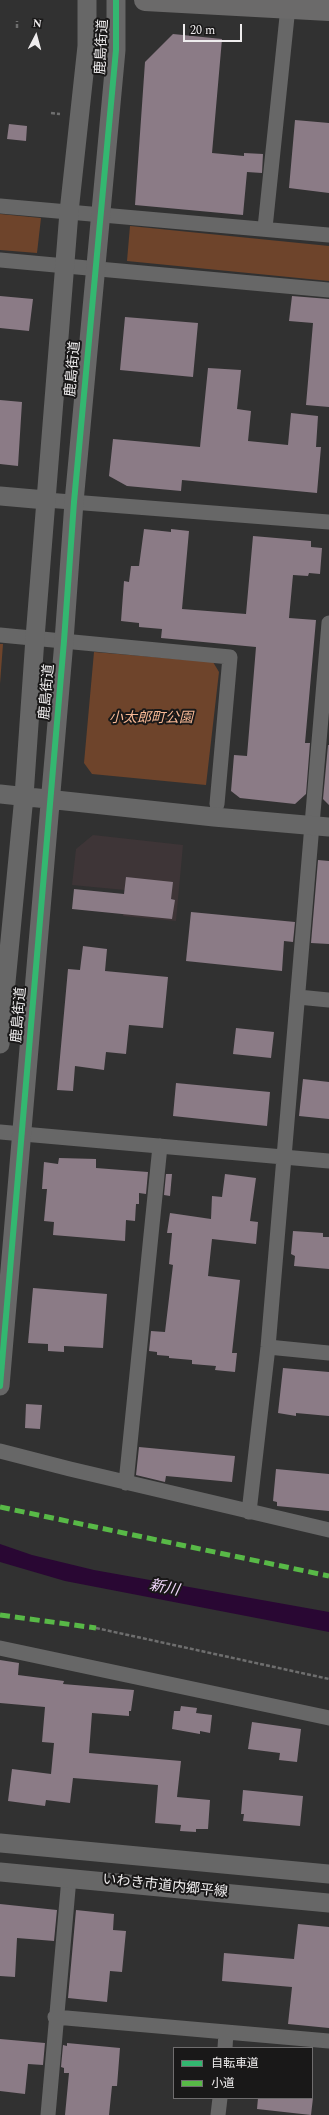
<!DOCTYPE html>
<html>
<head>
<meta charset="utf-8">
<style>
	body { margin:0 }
	#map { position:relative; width:329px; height:2115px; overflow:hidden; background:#313131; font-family:Spectral,"Noto Sans JP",serif }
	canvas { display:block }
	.legend { position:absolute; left:173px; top:2047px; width:140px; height:52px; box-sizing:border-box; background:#191818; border:1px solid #6f6d6e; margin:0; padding:5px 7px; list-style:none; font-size:12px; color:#efedee }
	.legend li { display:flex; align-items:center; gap:8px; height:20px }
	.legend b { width:20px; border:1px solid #6f6d6e }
	.north { position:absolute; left:16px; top:16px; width:40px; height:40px; -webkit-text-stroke:3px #191818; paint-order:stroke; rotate:6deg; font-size:11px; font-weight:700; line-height:16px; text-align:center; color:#efedee }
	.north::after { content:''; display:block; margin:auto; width:14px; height:18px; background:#efedee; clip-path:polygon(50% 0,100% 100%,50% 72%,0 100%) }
	.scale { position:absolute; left:183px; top:24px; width:59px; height:18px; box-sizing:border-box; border:2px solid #efedee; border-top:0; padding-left:5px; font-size:12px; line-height:14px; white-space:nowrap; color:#efedee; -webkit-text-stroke:3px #191818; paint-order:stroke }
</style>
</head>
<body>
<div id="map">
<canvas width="329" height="2115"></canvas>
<ul class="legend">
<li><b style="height:5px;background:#33b770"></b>自転車道</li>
<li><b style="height:5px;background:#58b947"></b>小道</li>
</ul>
<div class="north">N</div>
<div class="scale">20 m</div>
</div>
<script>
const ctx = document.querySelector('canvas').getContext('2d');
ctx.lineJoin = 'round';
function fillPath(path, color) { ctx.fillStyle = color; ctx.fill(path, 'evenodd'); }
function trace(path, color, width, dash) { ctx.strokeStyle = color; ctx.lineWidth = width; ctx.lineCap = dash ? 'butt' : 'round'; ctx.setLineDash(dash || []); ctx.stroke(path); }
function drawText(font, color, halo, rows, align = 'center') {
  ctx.font = font + ' Spectral,"Noto Sans JP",serif'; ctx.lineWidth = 4; ctx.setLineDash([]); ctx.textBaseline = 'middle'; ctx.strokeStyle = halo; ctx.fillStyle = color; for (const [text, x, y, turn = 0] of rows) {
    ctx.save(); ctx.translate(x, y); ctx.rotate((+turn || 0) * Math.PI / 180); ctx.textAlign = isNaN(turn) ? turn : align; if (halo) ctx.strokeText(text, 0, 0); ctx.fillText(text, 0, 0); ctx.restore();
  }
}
fillPath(new Path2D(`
	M93,835L183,845L176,921L123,916L125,890L72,885L76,849Z`), '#3e3537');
fillPath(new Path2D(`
	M0,214L41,218L37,253L0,250Z
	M130,226L329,246V281L127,261Z
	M0,644H3L0,684Z
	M94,652L213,662L219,672L206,785L92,774L84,763Z`), '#6e442b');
fillPath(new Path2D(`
	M0,1544L32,1555L94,1570L329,1612V1632L65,1581L0,1562Z`), '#290733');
fillPath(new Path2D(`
	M173,34L222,39L212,153L244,156V153L263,154L262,173L247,172L243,215L135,205L145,62Z
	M295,120L329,123V193L289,188Z
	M9,124L27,126L26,141L7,139Z
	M0,296L33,299L29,331L0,328Z
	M292,296L329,299V407L306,405L313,323L289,321Z
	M125,317L198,323L193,377L120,370Z
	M208,368L241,370L237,409L251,411L248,441L288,445L291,413L318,416L316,447H321L317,493L182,480L181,491L127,486L109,476L113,439L200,447Z
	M0,400L22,402L18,466L0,464Z
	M144,529L171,532V529L189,531L182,609L246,614L253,536L311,541V547L322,548L320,574L309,573L308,576L293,575L289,618L316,620L305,743H310L306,794L295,804L240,798L231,791L234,755L247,756L256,647L161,638L162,629L139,627V623L121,621L124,581L129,582L131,566H139Z
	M328,745H329V805L323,799Z
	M318,860L329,861V944L311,943Z
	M126,877L173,882L171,899L175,900L172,919L72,909L74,889L124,894Z
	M191,912L295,922L293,942L284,941L282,971L186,961Z
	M83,946L107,949L105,971L168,977L163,1028L129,1025L126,1054L106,1052L104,1070L75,1066L73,1091L57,1090L68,969L80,970Z
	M236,1028L274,1032L271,1058L233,1054Z
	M303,1079L329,1082V1119L299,1116Z
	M176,1083L270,1092L267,1126L173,1116Z
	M59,1158L96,1159V1168L148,1172L146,1194L139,1193V1204H136L135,1221L126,1220L125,1241L53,1235L54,1222L44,1221L47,1189H42L44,1162L58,1164Z
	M166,1174H172L170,1196L164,1195Z
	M225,1174L256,1178L250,1221L258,1222L256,1244L212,1239L208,1276L240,1280L232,1353H237L235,1372L215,1370L216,1366L192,1364V1360L169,1358V1356L157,1355V1352L149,1351L151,1331L165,1332L173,1265L169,1264L172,1233H167L170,1213L211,1219L212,1196L222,1197Z
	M293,1231L323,1233V1237H329V1269L294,1266L295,1256L291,1254Z
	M33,1288L107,1294L103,1348L64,1346V1352L48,1351V1344L28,1343Z
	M283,1368L329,1372V1416L296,1413V1416L278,1413Z
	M26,1404L42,1405L40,1429L25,1428Z
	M139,1447L235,1456L232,1482L166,1476L165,1482L136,1475Z
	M276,1469L329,1474V1511L277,1506V1502L273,1501Z
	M0,1660L19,1663L18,1675L64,1681L63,1684L134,1690L131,1711H129V1716L92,1713L89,1753L181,1761L177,1797L210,1800L208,1829H196V1832L180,1831L181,1825L155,1823L158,1785L73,1778L70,1803L46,1800L45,1806L8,1801L12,1769L51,1774L54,1743L42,1742L45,1707L0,1703Z
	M181,1706L197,1708L196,1713L212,1715L210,1733L200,1731V1734L172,1729L174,1711H180Z
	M252,1722L301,1729L297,1762L279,1760L280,1753L248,1749Z
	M243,1790L303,1796L300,1826L243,1821L244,1814H241Z
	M0,1904L57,1910L54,1941L17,1938L15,1977L0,1976Z
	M76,1910L114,1914L113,1930L126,1931L122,1972L110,1971L107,2002L68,1998Z
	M298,1924L329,1927V2028L288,2024L292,1987L222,1981L224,1953L294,1959Z
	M0,2039L45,2043L43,2065L28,2064L25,2094L0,2091Z
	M67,2043L120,2048L117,2086H112L109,2115H65L69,2073H64V2068L61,2067L63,2045L67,2046Z
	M258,2098H313L311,2115L257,2109Z`), '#8b7b86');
trace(new Path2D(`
	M17,28V21
	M197,33V29
	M51,113L60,114
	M96,1628L329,1679`), '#6e6e6e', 2.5, [4, 2]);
trace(new Path2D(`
	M0,206L329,235
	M265,228L288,7L287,0
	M0,260L329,290
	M46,500L329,522
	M0,635L230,657L217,804
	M298,997L329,1000
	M0,1132L329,1161
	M268,1347L329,1353
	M0,1451L70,1469L329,1530
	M126,1483L160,1146
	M249,1512L268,1347L329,623
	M0,1648L329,1718
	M55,2017L329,2041
	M225,2048L226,2032
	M48,2115L69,1878
	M218,2115L220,2098`), '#676767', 15);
trace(new Path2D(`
	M0,496L46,500
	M0,794L214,817L329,827
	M0,1044L24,796L35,638L69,212L87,46V0
	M0,1386L64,641L74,502L116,50V0
	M0,1843L329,1874
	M0,1872L329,1903`), '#676767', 19);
trace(new Path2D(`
	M145,0L329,10`), '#6b6a6a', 22);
trace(new Path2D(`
	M0,1507L329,1576
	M0,1615L96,1628`), '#58b947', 5, [10, 5]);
trace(new Path2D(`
	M0,1386L64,641L74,502L116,50V0`), '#33b770', 6);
drawText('14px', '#efedee', '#191818', [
	["鹿島街道",103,47,-87],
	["鹿島街道",74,369,-85],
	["鹿島街道",48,692,-85],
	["鹿島街道",20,1015,-85],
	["いわき市道内郷平線",165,1887,6]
]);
drawText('italic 14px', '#f7b895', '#191818', [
	["小太郎町公園",151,719]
]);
drawText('italic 15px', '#f4d9fe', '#191818', [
	["新川",164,1589,11]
]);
</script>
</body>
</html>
